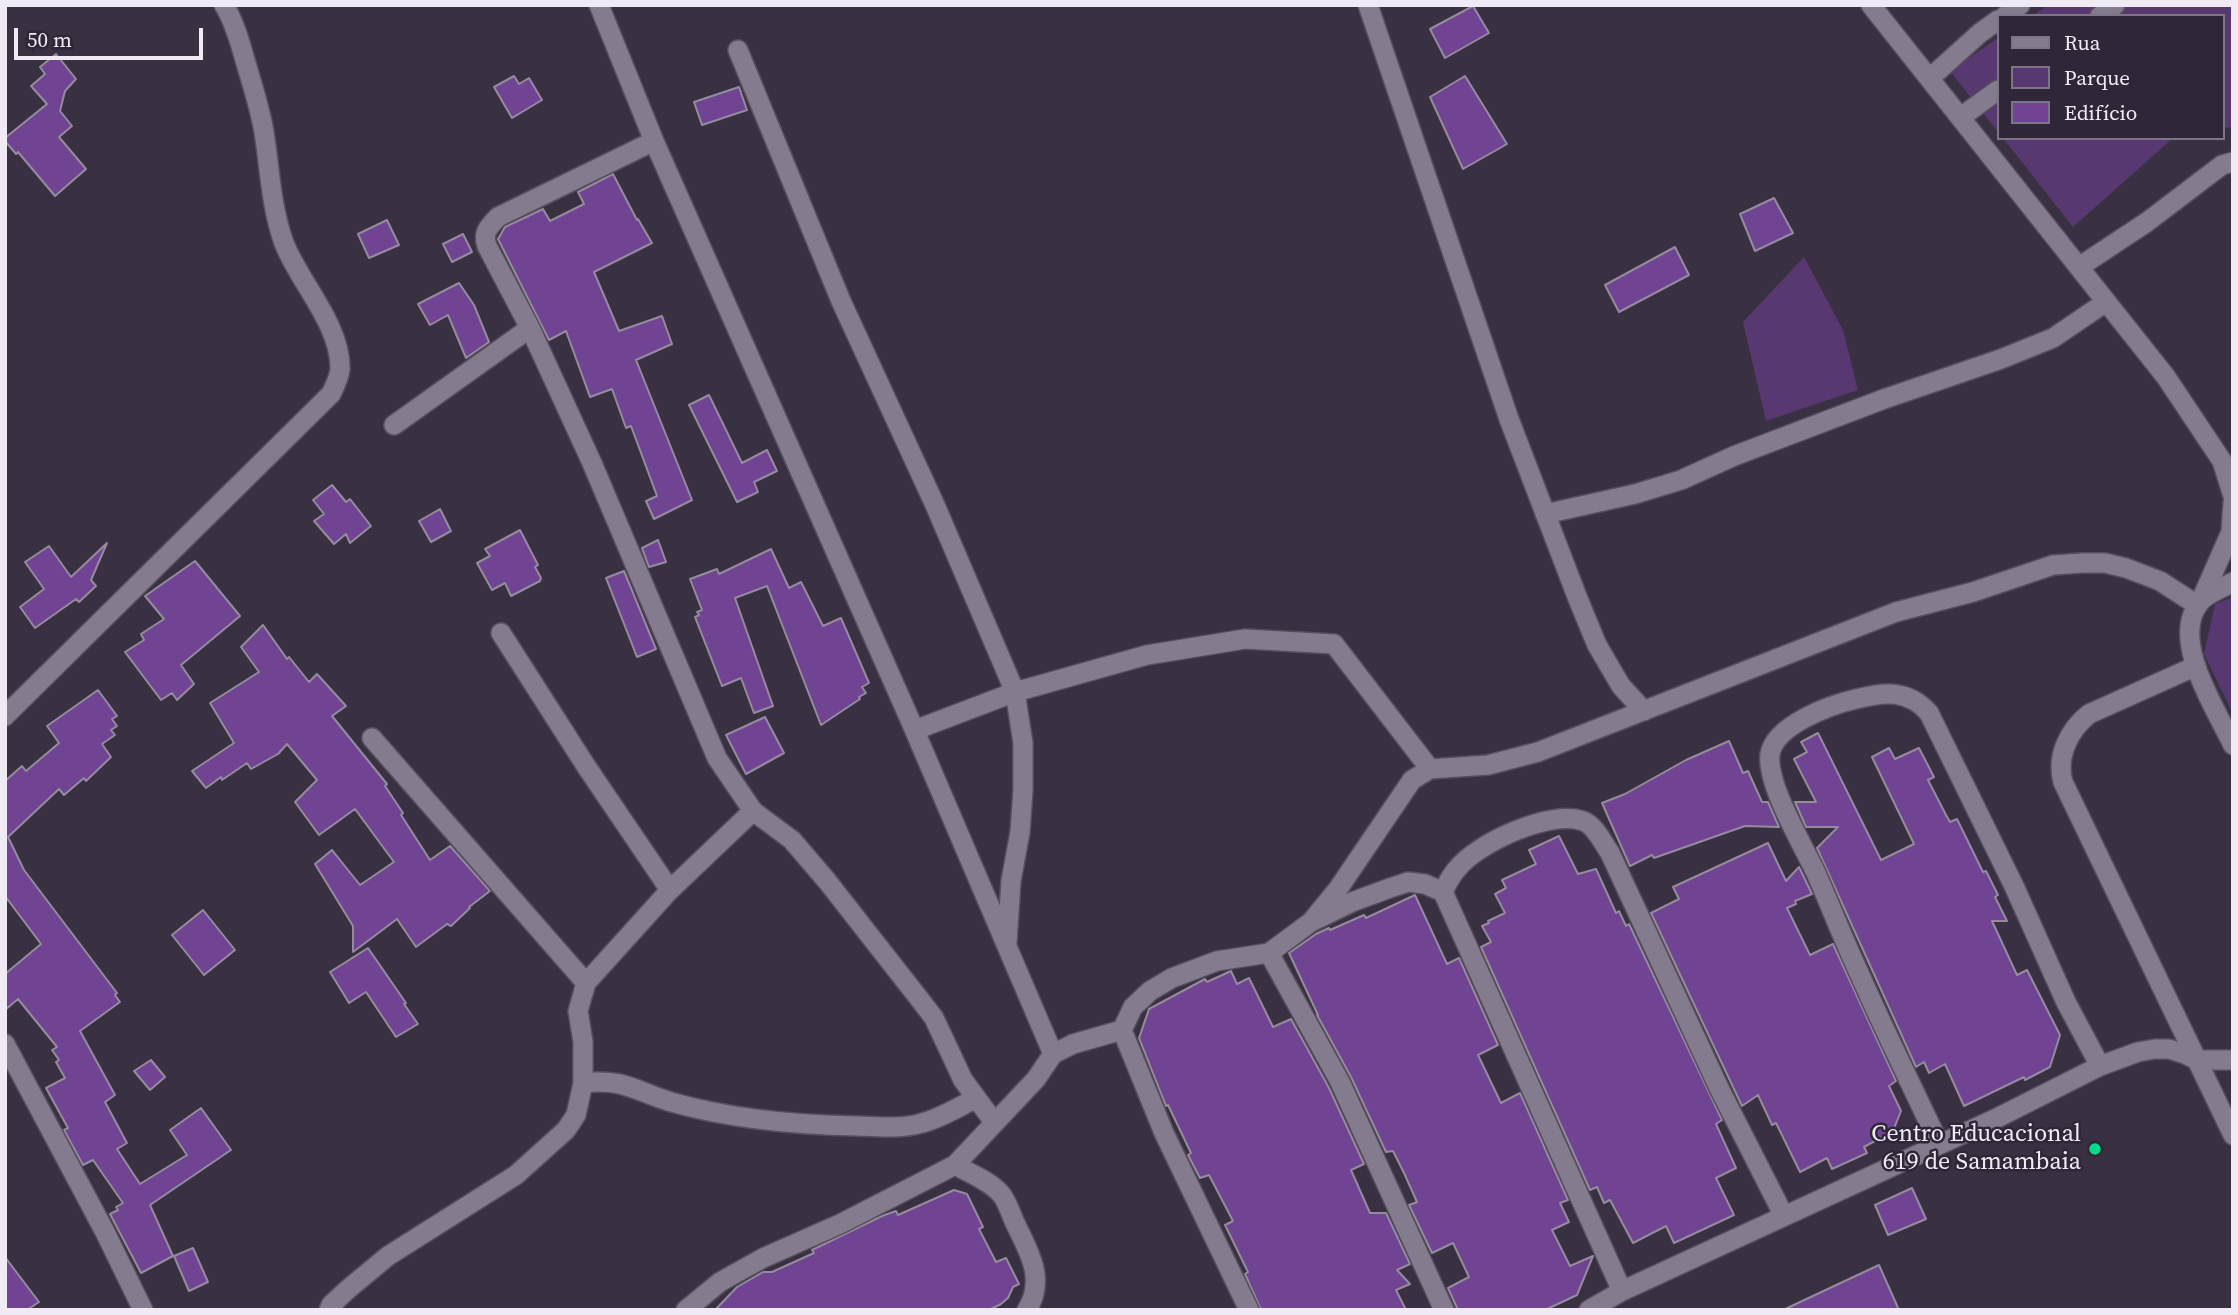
<!DOCTYPE html>
<html>
<head>
<meta charset="utf-8">
<style>
	body { margin:0 }
	#map { position:relative; width:2238px; height:1315px; overflow:hidden; background:#393141; font-family:"Source Serif 4",serif }
	canvas { display:block }
	.frame { position:absolute; inset:0; border:7px solid #efeaf4; pointer-events:none }
	.legend { position:absolute; left:1997px; top:14px; width:228px; height:126px; box-sizing:border-box; background:#2f2737; border:2px solid #7c7583; margin:0; padding:9px 12px; list-style:none; font-size:21px; color:#efeaf4 }
	.legend li { display:flex; align-items:center; gap:14px; height:35px }
	.legend b { width:35px; border:2px solid #7c7583 }
	.scale { position:absolute; left:14px; top:28px; width:189px; height:32px; box-sizing:border-box; border:4px solid #efeaf4; border-top:0; padding-left:9px; font-size:21px; line-height:24px; white-space:nowrap; color:#efeaf4; -webkit-text-stroke:5px #2f2737; paint-order:stroke }
</style>
</head>
<body>
<div id="map">
<canvas width="2238" height="1315"></canvas>
<div class="frame"></div>
<ul class="legend">
<li><b style="height:9px;background:#857b8e"></b>Rua</li>
<li><b style="height:19px;background:#573870"></b>Parque</li>
<li><b style="height:19px;background:#714493"></b>Edifício</li>
</ul>
<div class="scale">50 m</div>
</div>
<script>
const ctx = document.querySelector('canvas').getContext('2d');
ctx.lineJoin = 'round';
function fillPath(path, color) { ctx.fillStyle = color; ctx.fill(path, 'evenodd'); }
function trace(path, color, width, dash) { ctx.strokeStyle = color; ctx.lineWidth = width; ctx.lineCap = dash ? 'butt' : 'round'; ctx.setLineDash(dash || []); ctx.stroke(path); }
function drawText(font, color, halo, rows, align = 'center') {
  ctx.font = font + ' "Source Serif 4",serif'; ctx.lineWidth = 5; ctx.setLineDash([]); ctx.textBaseline = 'middle'; ctx.strokeStyle = halo; ctx.fillStyle = color; for (const [text, x, y, turn = 0] of rows) {
    ctx.save(); ctx.translate(x, y); ctx.rotate((+turn || 0) * Math.PI / 180); ctx.textAlign = isNaN(turn) ? turn : align; if (halo) ctx.strokeText(text, 0, 0); ctx.fillText(text, 0, 0); ctx.restore();
  }
}
fillPath(new Path2D(`
	M2048,5H2233V127L2222,128V16H2032Z
	M1998,38V132L1950,71Z
	M2003,138H2173L2073,227Z
	M1804,257L1843,330L1858,390L1766,421L1743,322Z
	M2233,597V714L2204,654L2215,604Z`), '#573870');
const building = new Path2D(`
	M1473,6L1489,33L1445,58L1430,29Z
	M56,54L76,79L65,91L60,111L72,126L59,137L86,169L55,196L18,152L16,154L5,141V138L47,104L31,86L45,74L40,67Z
	M514,76L519,84L529,78L542,100L512,118L494,87Z
	M1465,76L1507,144L1463,169L1430,97Z
	M739,87L747,110L702,125L694,102Z
	M613,174L637,220L638,219L652,243L594,272L619,331L662,316L672,344L636,360L692,500L654,519L646,501L657,496L631,426L626,428L612,389L590,397L566,331L549,340L498,239L505,227L543,209L550,221L584,204L578,192Z
	M1774,198L1793,233L1755,251L1740,214Z
	M387,220L399,245L369,258L358,234Z
	M463,234L472,252L452,262L443,244Z
	M1675,247L1689,275L1619,312L1605,285Z
	M459,283L474,305L489,342L466,358L448,315L430,325L418,304Z
	M709,395L742,463L767,450L777,471L754,482L758,492L737,502L689,405Z
	M332,485L346,502L350,499L371,526L350,543L346,534L334,544L314,521L324,514L313,500Z
	M440,509L451,531L431,542L419,521Z
	M520,530L538,565L535,567L541,578L540,581L511,596L505,583L492,590L477,563L490,556L485,549Z
	M658,540L666,562L649,567L642,548Z
	M107,543L91,580L96,586L79,602L76,599L35,628L20,607L44,589L25,562L49,546L71,577Z
	M771,549L789,588L801,582L823,626L841,618L869,683L862,687L866,693L859,697L860,699L821,725L767,586L735,598L773,706L754,713L741,678L722,686L695,617L699,615L697,612L702,610L690,579L717,569L719,574Z
	M195,561L240,616L181,665L194,684L177,700L172,693L161,700L125,652L144,640L141,634L164,619L145,596Z
	M624,571L656,649L637,657L606,578Z
	M263,625L287,659L289,657L309,682L317,674L346,706L332,716L387,784L385,786L403,813L401,815L430,860L450,846L490,891L469,907L470,908L451,926L447,924L416,947L397,919L353,952V926L315,864L332,850L360,885L394,862L355,809L319,835L295,802L317,780L287,744L278,754L251,769L247,763L222,780L221,777L206,788L192,771L234,743L210,703L259,672L241,647Z
	M98,690L117,716L112,719L117,726L111,730L115,735L102,744L111,757L86,781L84,778L64,795L59,789L8,837L24,870L117,993L115,995L120,1002L80,1031L115,1095L105,1102L127,1143L117,1149L140,1184L187,1155L170,1130L201,1108L231,1150L150,1205L173,1256L141,1273L110,1214L118,1210L116,1207L123,1203L93,1160L83,1165L64,1130L68,1128L46,1088L65,1078L56,1062L59,1060L52,1050L57,1047L18,999L5,1010V974L41,944L5,896V781L22,766L26,771L59,743L47,726Z
	M765,717L784,753L746,774L726,735Z
	M1818,733L1881,860L1914,844L1872,757L1889,748L1895,759L1919,748L1934,777L1928,780L1946,815L1950,822L1957,819L1983,872L1986,871L1998,895L1995,897L2007,921H1992L2017,975L2027,970L2060,1035L2050,1067L2025,1080L2024,1077L1964,1106L1945,1064L1929,1073L1924,1062L1916,1067L1817,848L1838,827H1806L1795,802H1816L1794,759L1807,752L1801,742Z
	M1729,741L1743,773L1748,771L1762,802H1768L1779,827L1745,826L1654,858L1652,855L1630,866L1602,803L1625,794L1686,760Z
	M1559,836L1578,874L1596,869L1616,913L1619,911L1626,926L1629,924L1722,1120L1716,1124L1736,1168L1716,1178L1734,1215L1674,1243L1666,1226L1633,1243L1610,1200L1604,1203L1597,1187L1590,1190L1481,947L1491,942L1482,926L1489,923L1488,921L1505,913L1495,894L1506,888L1502,880L1536,864L1529,850Z
	M1768,843L1786,881L1799,867L1812,894L1795,901L1796,904L1787,908L1810,955L1833,944L1896,1081L1889,1086L1901,1111L1893,1131L1864,1147L1867,1153L1832,1169L1827,1158L1800,1172L1776,1123L1772,1125L1758,1095L1742,1106L1651,913L1679,899L1673,887Z
	M1415,895L1447,964L1459,958L1498,1045L1478,1055L1501,1103L1520,1093L1568,1200L1560,1203L1569,1222L1552,1230L1570,1266L1593,1256L1577,1295L1545,1310H1458L1448,1288L1469,1277L1453,1243L1432,1253L1409,1205L1417,1202L1404,1173L1393,1151L1386,1152L1351,1077L1317,1015H1318L1289,953L1316,934L1329,928L1330,930L1364,915L1366,918Z
	M203,910L235,950L204,975L172,935Z
	M368,948L406,1003L404,1004L418,1024L396,1037L366,992L349,1003L330,972Z
	M1231,971L1237,984L1249,978L1273,1027L1291,1019L1329,1088L1364,1164L1351,1170L1370,1213H1386L1410,1264L1397,1270L1410,1284L1396,1290L1406,1310H1261L1245,1274L1248,1272L1225,1225L1233,1221L1209,1175L1200,1178L1188,1155L1191,1153L1168,1105L1166,1106L1139,1038L1149,1009L1205,979L1207,982Z
	M151,1060L165,1077L150,1090L134,1071Z
	M1912,1188L1926,1219L1888,1235L1875,1205Z
	M954,1190L967,1194L983,1227L979,1229L996,1262L1006,1258L1019,1284L1013,1287L1008,1298L1001,1304L989,1310H715L737,1287L763,1272H772L814,1253L812,1250L882,1216L896,1211L898,1215Z
	M193,1248L208,1282L189,1291L174,1256Z
	M5,1257L39,1302L27,1310H5Z
	M1879,1265L1899,1310H1783Z`);
fillPath(building, '#714493');
trace(building, '#948b9e', 2);
const minor = new Path2D(`
	M599,5L654,141L911,722L1053,1054
	M1368,5L1509,419L1578,599L1597,645L1621,686L1644,711
	M1871,5L2166,377L2222,461L2233,496
	M2005,16L2020,5
	M2100,16L2115,5
	M738,50L841,301L935,505L1015,692L1023,743V790L1020,832L1011,881L1007,942
	M1930,78L1980,33L1998,20
	M1961,117L1998,90
	M654,141L498,217C489,227 482,232 487,246L530,328L592,463L717,758L753,811L792,840L827,881L921,1001L934,1018L963,1080L994,1122
	M2079,267L2147,222L2222,165L2233,162
	M394,425L530,328
	M1545,514L1635,494L1681,480L1734,456L1884,399L2001,359L2053,338L2106,302
	M2233,582C2223,588 2207,593 2200,602C2169,639 2216,709 2233,745
	M2202,598L2231,532L2233,503
	M501,633L586,766L670,890
	M2196,666L2089,714C2069,730 2056,756 2063,782L2233,1135
	M5,716L331,394C335,386 339,378 340,369C341,325 299,282 284,243C271,207 270,170 264,132C260,108 252,84 245,60C240,42 234,21 224,5
	M915,730L1015,692L1147,655L1245,639L1334,644L1430,769
	M372,738L586,983
	M1311,922L1338,889L1412,780L1430,769L1488,765L1538,752L1896,612L1973,592L2053,565L2082,563H2105L2126,568L2160,581L2197,605
	M1269,953L1340,1082L1444,1310
	M5,1044L105,1232L143,1310
	M583,1083V1042L578,1011L586,983L670,890L753,811
	M1939,1144C1913,1088 1885,1032 1860,975C1844,941 1831,907 1816,873C1803,845 1766,784 1770,754C1775,725 1830,705 1856,699C1884,692 1908,689 1929,713L2014,886L2066,1002L2100,1066
	M955,1165C969,1173 990,1181 1001,1194C1007,1201 1011,1214 1015,1223C1029,1252 1046,1279 1027,1310
	M1622,1291L1443,892C1447,884 1451,875 1457,869C1477,843 1551,809 1583,821C1595,825 1603,843 1610,853L1719,1088L1784,1216
	M329,1310L331,1305L347,1290L388,1256L516,1175L566,1130L576,1115L583,1083C624,1078 635,1091 671,1102C731,1119 796,1125 858,1126C879,1127 902,1129 922,1123C941,1118 959,1107 976,1098
	M686,1310L720,1282L763,1258L840,1224L955,1165L1036,1079L1053,1054L1073,1044L1122,1030
	M1249,1310L1164,1133L1122,1030L1133,1007L1150,991L1172,978L1217,961L1269,953L1311,922L1352,902L1390,888L1408,882L1425,884L1443,892
	M1589,1310L1622,1291L1995,1119L2100,1066L2138,1052L2155,1049H2169L2185,1054L2197,1060H2233`);
trace(minor, '#574f5d', 22);
trace(minor, '#857b8e', 19);
for (const [x, y, r, color] of [
	[2095,1149,7,"#07d98b"]
]) { const dot = new Path2D(); dot.arc(x, y, r, 0, 2 * Math.PI); ctx.fillStyle = color; ctx.fill(dot); trace(dot, '#2f2737', 2.5); }
drawText('24px', '#efeaf4', '#2f2737', [
	["Centro Educacional",2081,1135],
	["619 de Samambaia",2081,1163]
], 'right');
</script>
</body>
</html>
